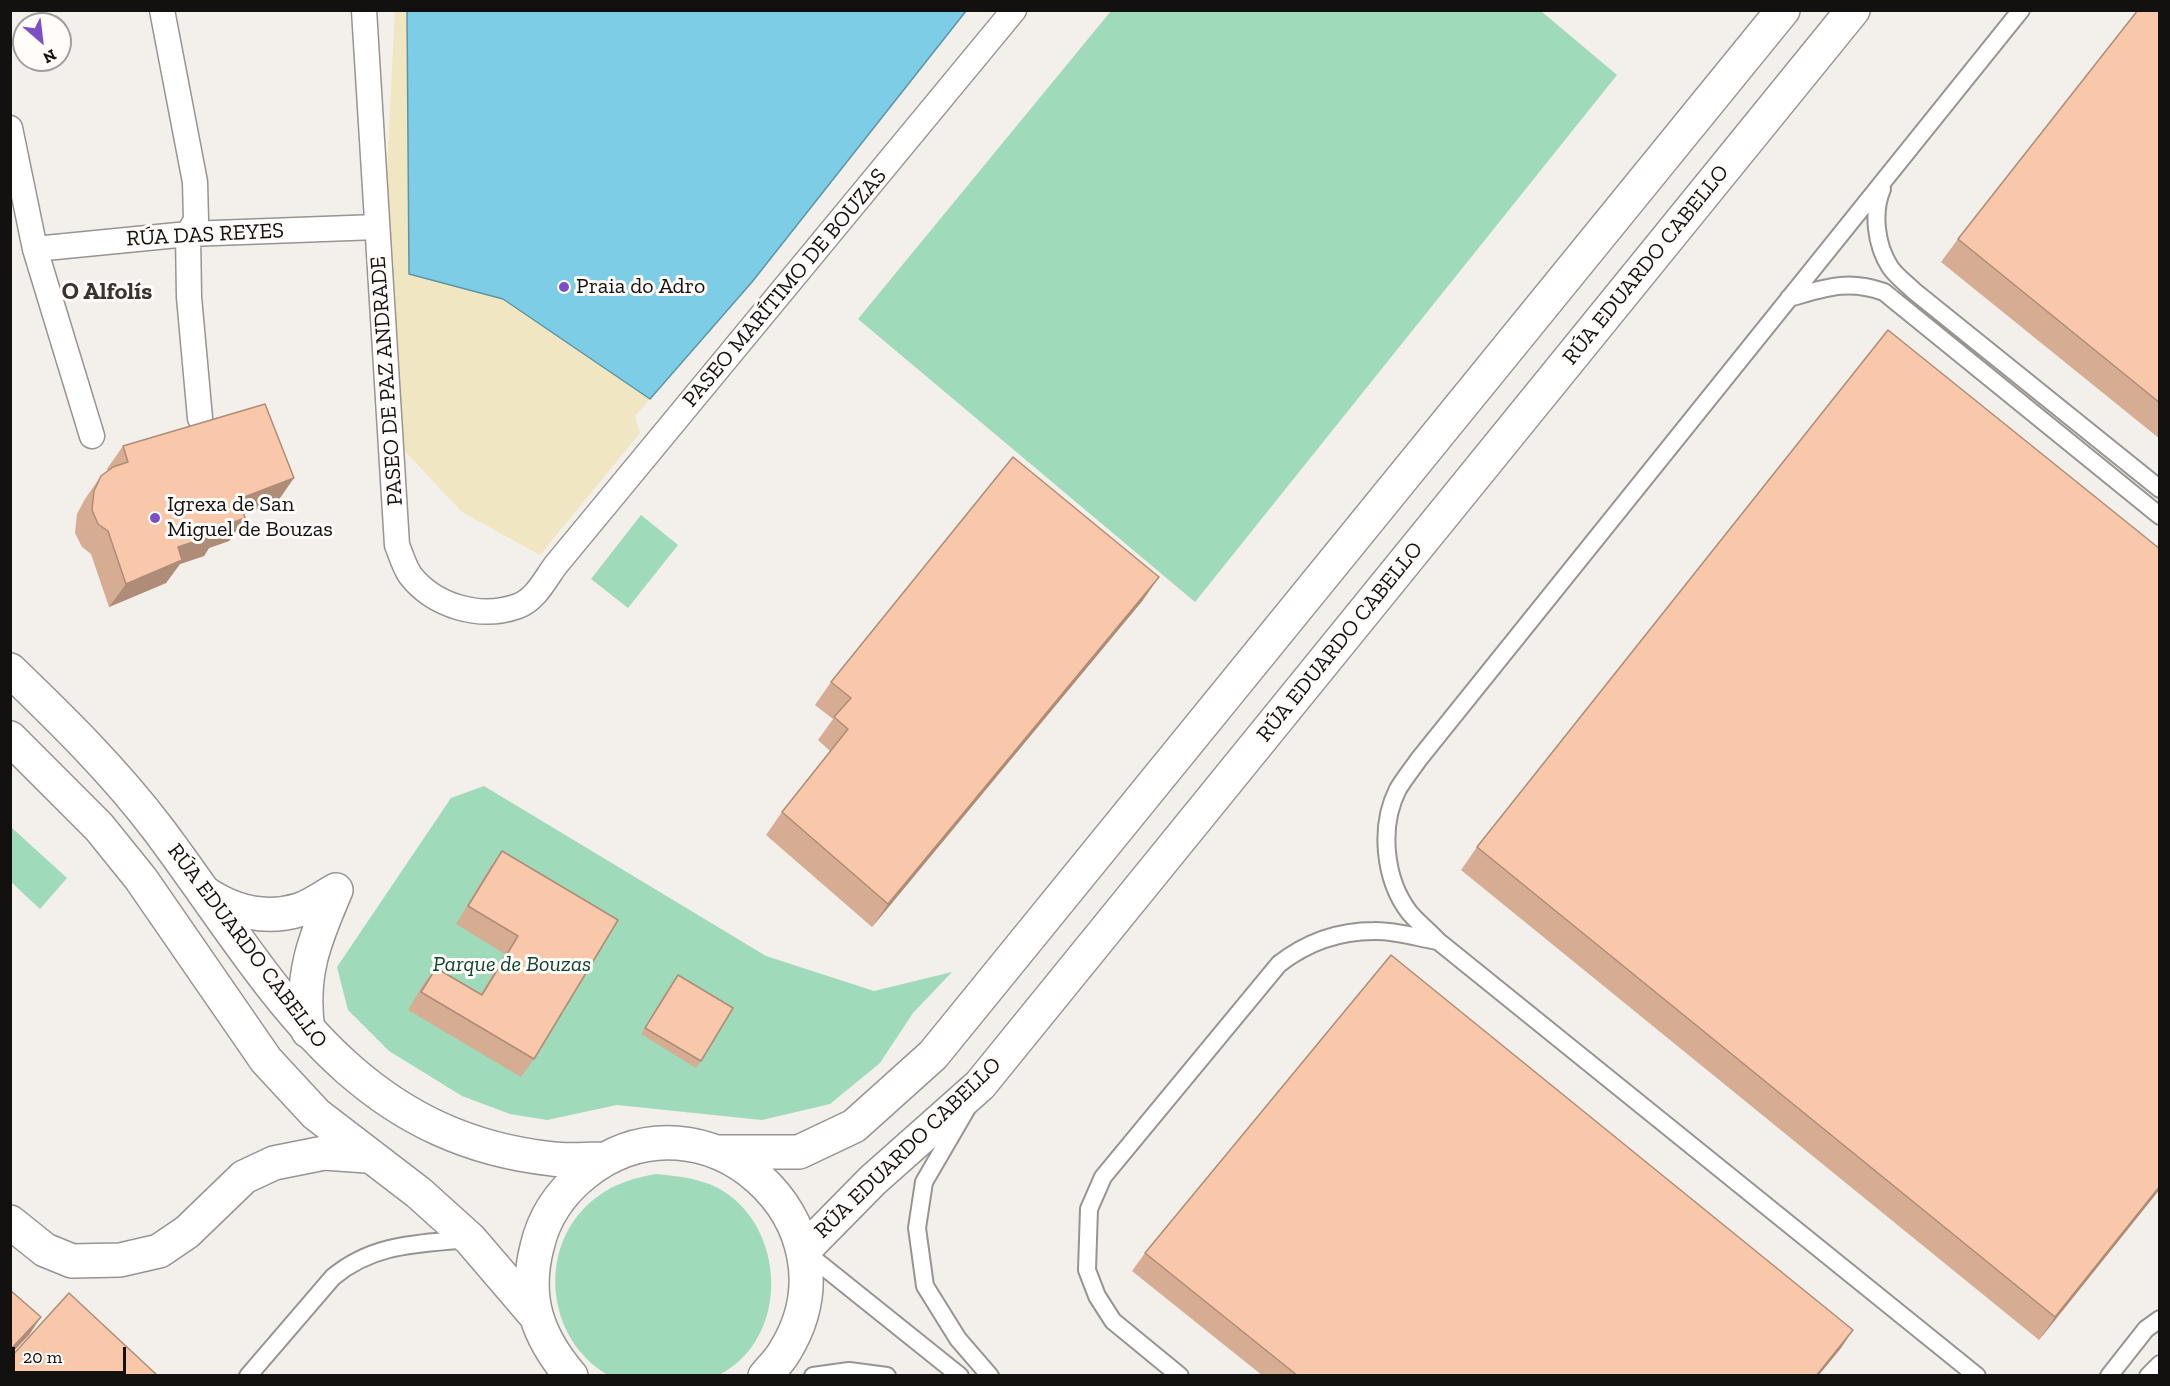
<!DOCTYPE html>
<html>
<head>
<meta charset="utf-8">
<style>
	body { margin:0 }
	#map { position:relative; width:2170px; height:1386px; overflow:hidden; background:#f3efea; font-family:"Zilla Slab",serif }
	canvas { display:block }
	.frame { position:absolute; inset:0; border:12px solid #131110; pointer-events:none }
	.north { position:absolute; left:12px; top:12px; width:60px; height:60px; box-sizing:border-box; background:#fffcf9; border:2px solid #a19e9c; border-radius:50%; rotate:152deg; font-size:16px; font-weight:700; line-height:24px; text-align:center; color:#131110 }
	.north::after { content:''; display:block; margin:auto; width:21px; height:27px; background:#7c4fc7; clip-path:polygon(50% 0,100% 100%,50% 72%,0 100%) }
	.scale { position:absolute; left:12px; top:1347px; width:114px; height:27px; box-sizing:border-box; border:3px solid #131110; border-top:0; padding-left:8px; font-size:18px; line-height:21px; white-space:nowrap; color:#131110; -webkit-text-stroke:4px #fffcf9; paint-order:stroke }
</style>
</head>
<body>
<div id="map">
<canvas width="2170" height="1386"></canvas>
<div class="frame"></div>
<div class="north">N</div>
<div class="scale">20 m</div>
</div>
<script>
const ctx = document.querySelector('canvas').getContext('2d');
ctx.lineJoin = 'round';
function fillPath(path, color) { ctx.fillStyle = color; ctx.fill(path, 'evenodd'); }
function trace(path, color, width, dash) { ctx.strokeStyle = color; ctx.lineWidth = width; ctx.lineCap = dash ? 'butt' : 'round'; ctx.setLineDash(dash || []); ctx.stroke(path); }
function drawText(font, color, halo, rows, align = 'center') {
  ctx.font = font + ' "Zilla Slab",serif'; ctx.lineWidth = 6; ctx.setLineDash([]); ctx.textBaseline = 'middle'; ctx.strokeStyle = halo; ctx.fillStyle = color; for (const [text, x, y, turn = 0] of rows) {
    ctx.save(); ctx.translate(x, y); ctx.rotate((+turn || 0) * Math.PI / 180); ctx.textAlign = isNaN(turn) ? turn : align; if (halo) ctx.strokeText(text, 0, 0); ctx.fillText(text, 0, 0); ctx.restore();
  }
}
fillPath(new Path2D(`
	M1111,11H1541L1617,75L1195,602L858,319Z
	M641,515L678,545L628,608L591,579Z
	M484,786L766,956L874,991L952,972L913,1013L880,1063L830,1104L762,1120L617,1105L547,1120L510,1114L462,1096L389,1051L348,1010L337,967L451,798Z
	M11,827L67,878L40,909L11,882Z
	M656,1174C678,1176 698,1178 718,1188C786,1225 791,1336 721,1374C713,1379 624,1376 608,1375C544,1338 536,1242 597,1197C615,1183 635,1178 656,1174Z`), '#9fdaba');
fillPath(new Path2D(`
	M395,10L445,11L752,282L635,416L640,433L540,555L462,512L398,444L381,292Z`), '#f0e6c1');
const water = new Path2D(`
	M407,11V10L966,11L752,282L650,399L503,299L409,274Z`);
fillPath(water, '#7ccde5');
trace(water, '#5c95a5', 1.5);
const service = new Path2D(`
	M1882,189C1872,213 1876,245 1890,267C1896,276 1906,283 1914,291L2160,489
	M1789,298C1825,288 1847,279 1884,292L2160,516
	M966,1110L924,1182L917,1228L925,1286L958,1339L990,1376
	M804,1251L960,1376
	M248,1376L333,1277C374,1243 418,1244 469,1239
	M813,1376L849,1371L887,1376
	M1180,1376L1113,1321L1097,1296L1087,1270L1089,1209L1103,1177L1279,964C1306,943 1339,931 1374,931C1393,930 1419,938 1438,941
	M1977,1376L1438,941C1429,931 1417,922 1409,912C1384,879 1379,826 1398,789C1404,779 1412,769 1419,759L2021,10
	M2109,1376L2146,1329L2160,1319
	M2148,1376L2160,1364`);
const pedestrian = new Path2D(`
	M162,10L195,182L196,220L188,234L189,297L200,418
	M364,10L397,545C401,555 404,566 410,575C434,606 480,620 518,606C535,600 545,580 555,566L1014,10
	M10,128L35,249L92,436
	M35,249L188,234L377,227`);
const minor = new Path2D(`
	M205,893C233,912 266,920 299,910C312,906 325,896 336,890
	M308,1031C300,975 314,941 336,890
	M10,1222L45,1250L72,1261L120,1260L159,1251L187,1232L244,1177L274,1163L324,1153L367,1156`);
const primary = new Path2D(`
	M10,670C63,721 114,771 158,829C270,978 346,1137 553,1159C569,1161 586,1159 603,1159
	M10,738L99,827L141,879L266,1060L316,1114L419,1193L470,1239L536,1316
	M719,1152H799L854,1126L933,1055L1783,10
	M803,1251L873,1180L980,1085L1853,10
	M571,1376C537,1336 524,1298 537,1247C544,1216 561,1192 585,1173C704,1079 864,1223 785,1351C780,1360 772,1368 765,1376`);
trace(service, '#989490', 20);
trace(pedestrian, '#989490', 27);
trace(minor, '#989490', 36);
trace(primary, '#989490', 36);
trace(service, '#fff', 16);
trace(pedestrian, '#fff', 24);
trace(minor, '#fff', 33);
trace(primary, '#fff', 33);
fillPath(new Path2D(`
	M2160,10V439L1941,262L1958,239Z
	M123,446L278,501L244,514L245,518L229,541L209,548L204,556L180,564L166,583L109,607L91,554L82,547L75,533L77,514L85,499L101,476L108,471L107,469Z
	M2160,549V1189L2039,1340L1461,870L1477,847Z
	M1143,600L872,927L766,835L782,812L830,751L818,740L833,719L815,705L831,682Z
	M502,851L618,920L534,1059L521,1077L408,1010L423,985L436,968L481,994L505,954L456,924L489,869Z
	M673,981L701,1061L696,1068L641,1034Z
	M1145,1253L1841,1348L1818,1376H1263L1132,1271Z`), '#d6ac92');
fillPath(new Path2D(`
	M294,478L278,501L223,522L239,499Z
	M245,518L229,541L209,548L204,556L180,564L166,583L109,607L126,584L178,547L217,528Z
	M1159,577L1143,600L872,927L888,904Z
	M2160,1186V1189L2039,1340L2055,1317Z
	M41,1317L29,1335L10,1355V1350Z
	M1853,1330L1841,1348L1818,1376H1816Z`), '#ae8c77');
const building = new Path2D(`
	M2138,10H2160V403L1958,239Z
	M1888,330L2160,549V1186L2055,1317L1477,847Z
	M265,404L294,478L239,499L245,518L217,528L220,533L178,547L182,560L126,584L108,531L98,524L92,510L94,491L101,476L113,467L128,462L123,446Z
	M1013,457L1159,577L888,904L782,812L848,729L834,717L851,698L831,682Z
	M502,851L618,920L534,1059L421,992L436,968L482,995L518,936L468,906Z
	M1391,955L1853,1330L1816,1376H1298L1145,1253Z
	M678,975L733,1008L701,1061L645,1028Z
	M10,1290L41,1317L10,1350Z
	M69,1293L158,1376H10V1358Z`);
fillPath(building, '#f9c8aa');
trace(building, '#ae8c77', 1.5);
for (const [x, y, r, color] of [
	[564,287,6,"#7c4fc7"],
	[155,518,6,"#7c4fc7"]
]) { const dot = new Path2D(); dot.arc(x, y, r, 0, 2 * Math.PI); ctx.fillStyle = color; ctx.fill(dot); trace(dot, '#fffcf9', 2); }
drawText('22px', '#131110', '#fffcf9', [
	["RÚA DAS REYES",205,235,-3],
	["RÚA EDUARDO CABELLO",1646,265,-51],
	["PASEO MARÍTIMO DE BOUZAS",785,288,-50],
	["PASEO DE PAZ ANDRADE",387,381,-94],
	["RÚA EDUARDO CABELLO",1340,642,-51],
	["RÚA EDUARDO CABELLO",247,946,53],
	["RÚA EDUARDO CABELLO",908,1148,-44]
]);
drawText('22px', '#131110', '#fffcf9', [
	["Praia do Adro",576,287],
	["Igrexa de San",167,505],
	["Miguel de Bouzas",167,530]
], 'left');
drawText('italic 22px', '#0d442d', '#fffcf9', [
	["Parque de Bouzas",512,965]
]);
drawText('bold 24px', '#373430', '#fffcf9', [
	["O Alfolís",107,292]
]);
</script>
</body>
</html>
